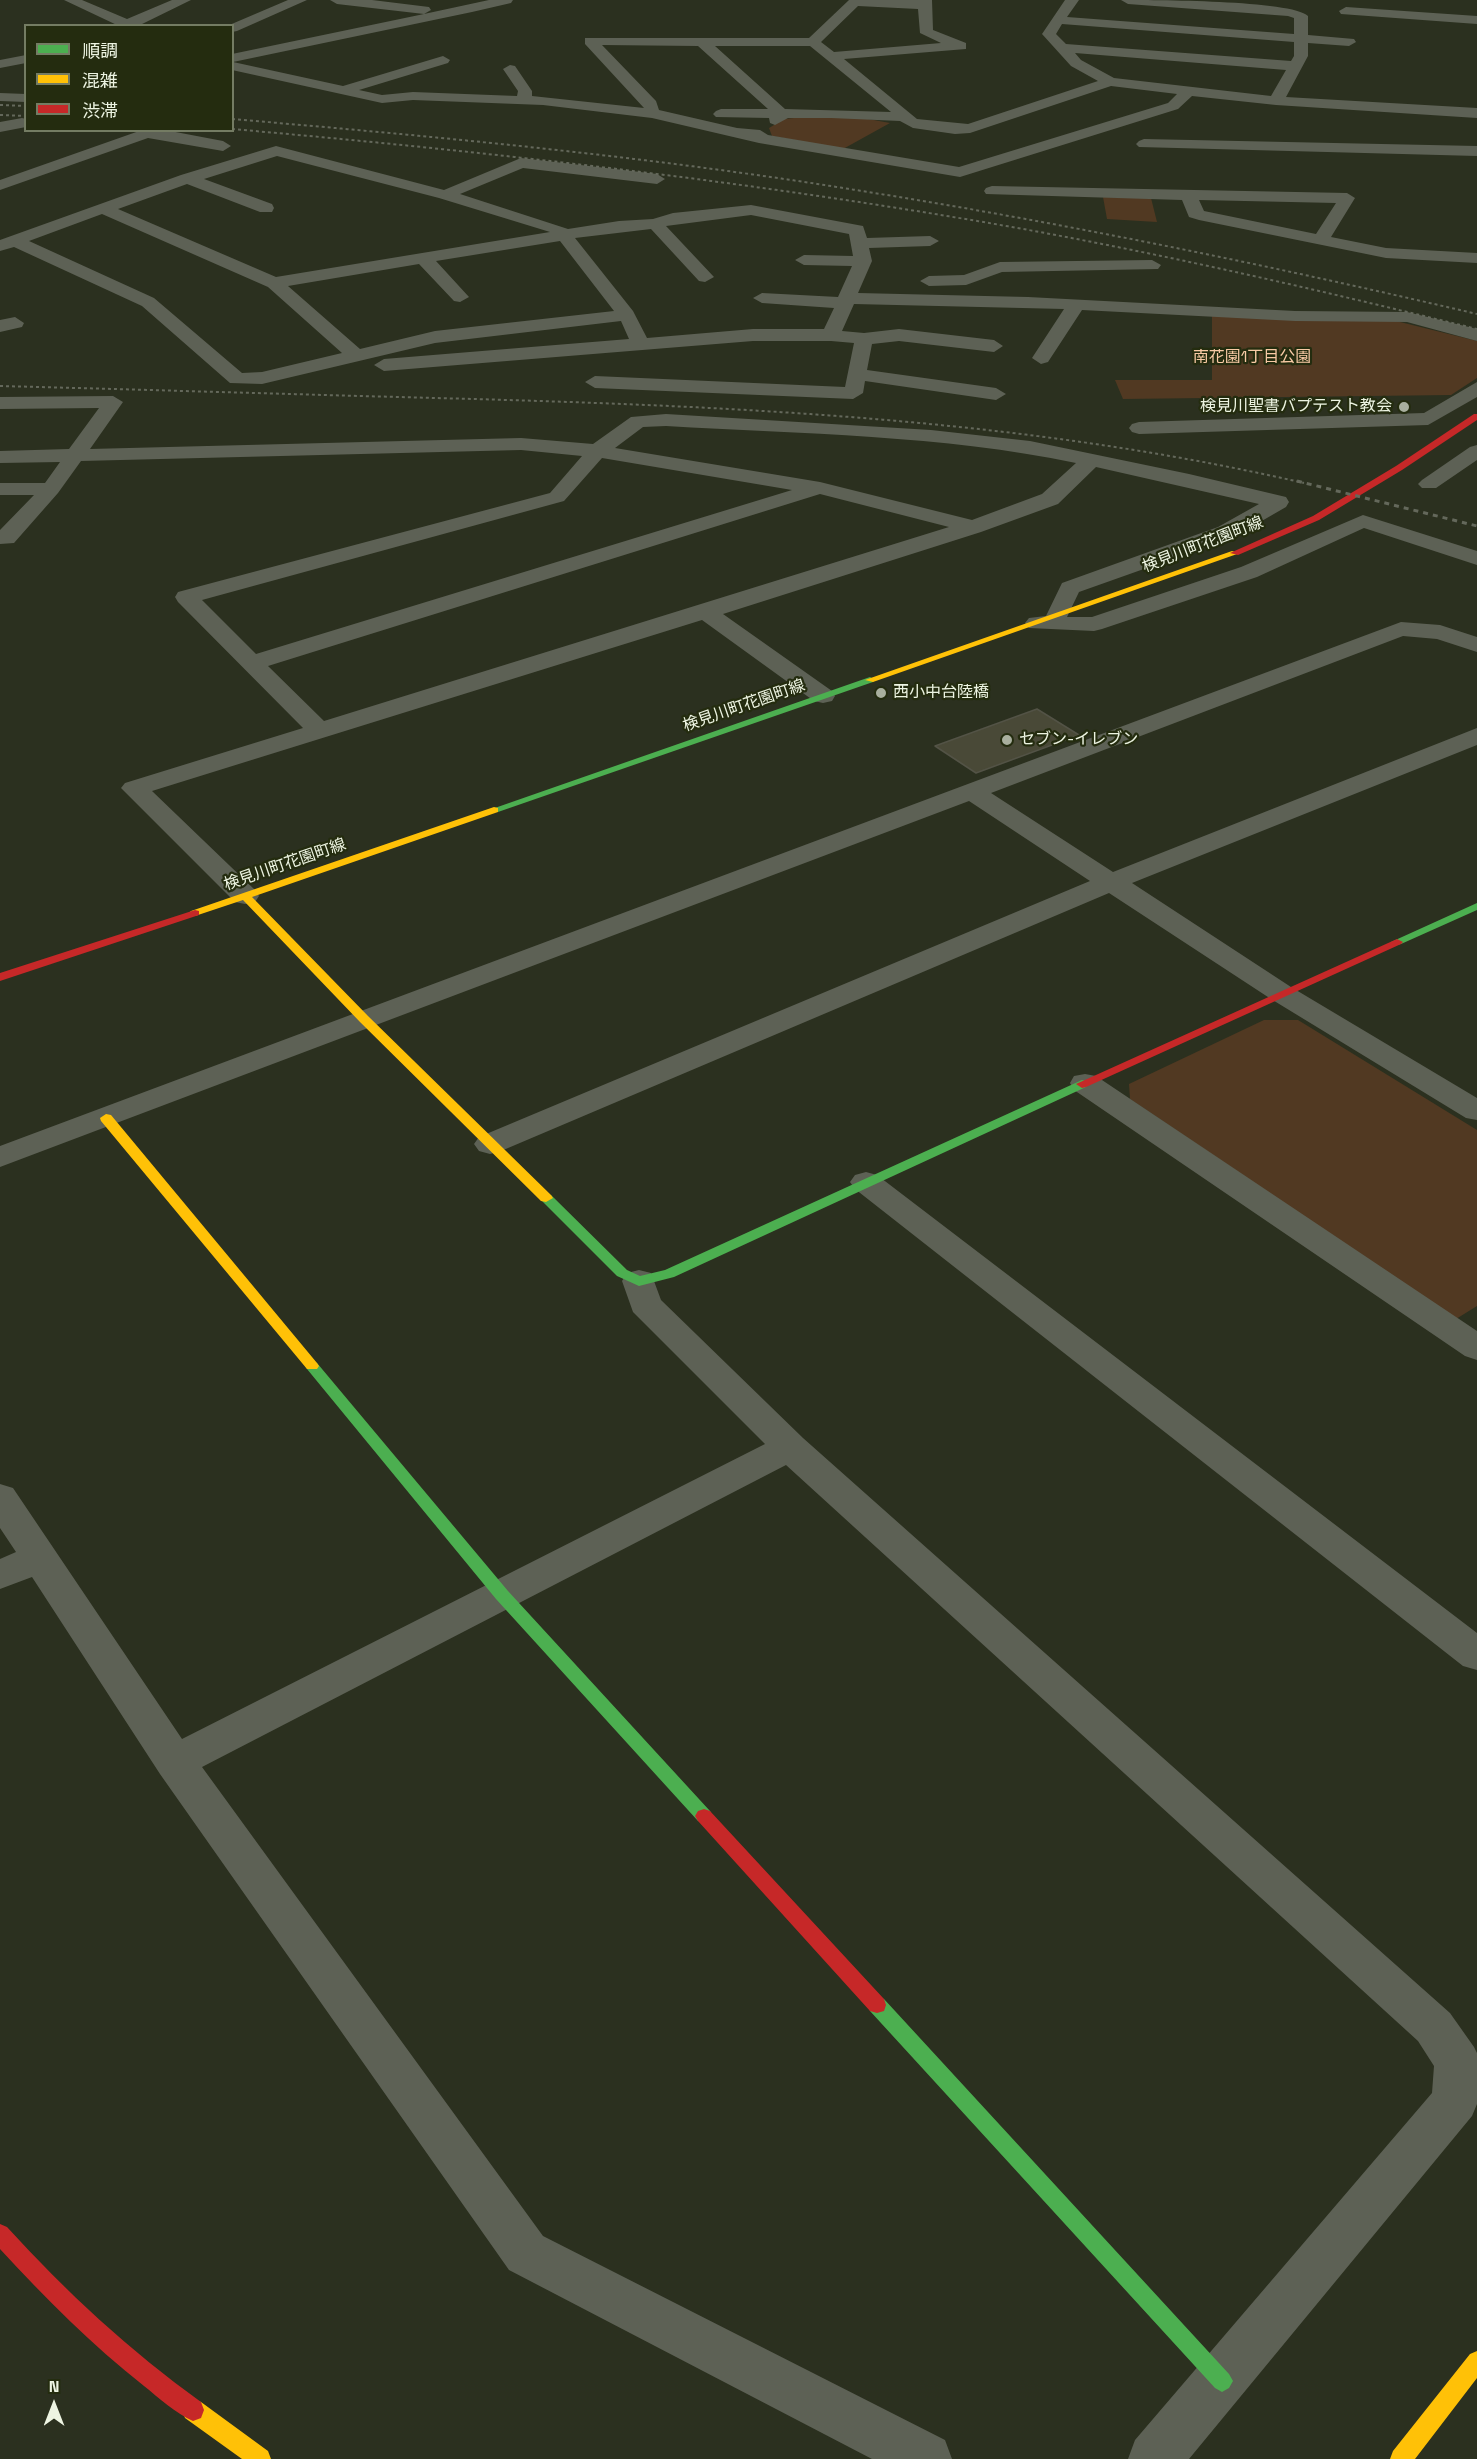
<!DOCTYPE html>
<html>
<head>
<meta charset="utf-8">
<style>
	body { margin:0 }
	#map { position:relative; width:1477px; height:2459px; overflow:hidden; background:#2b301f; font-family:"Space Grotesk","Noto Sans JP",sans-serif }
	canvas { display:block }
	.legend { position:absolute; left:24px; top:24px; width:210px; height:108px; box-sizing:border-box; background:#242c0f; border:2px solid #747c63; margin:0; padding:8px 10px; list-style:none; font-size:18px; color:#edf4e2 }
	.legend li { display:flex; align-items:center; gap:12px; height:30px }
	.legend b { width:30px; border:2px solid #747c63 }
	.north { position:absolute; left:24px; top:2375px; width:60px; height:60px; -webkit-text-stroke:4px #242c0f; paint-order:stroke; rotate:0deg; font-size:16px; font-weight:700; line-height:24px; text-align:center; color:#edf4e2 }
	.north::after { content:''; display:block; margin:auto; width:21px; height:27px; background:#edf4e2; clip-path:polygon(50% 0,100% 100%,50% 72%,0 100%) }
</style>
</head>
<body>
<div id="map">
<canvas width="1477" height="2459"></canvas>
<ul class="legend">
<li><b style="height:8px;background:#4caf50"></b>順調</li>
<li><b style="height:8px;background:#ffc107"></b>混雑</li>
<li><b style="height:8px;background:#c62828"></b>渋滞</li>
</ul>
<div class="north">N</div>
</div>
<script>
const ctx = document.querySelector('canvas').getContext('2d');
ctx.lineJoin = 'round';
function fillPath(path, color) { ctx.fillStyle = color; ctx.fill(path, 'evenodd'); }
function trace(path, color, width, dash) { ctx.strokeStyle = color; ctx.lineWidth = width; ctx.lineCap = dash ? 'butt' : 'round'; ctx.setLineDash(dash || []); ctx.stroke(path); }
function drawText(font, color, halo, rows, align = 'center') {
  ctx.font = font + ' "Space Grotesk","Noto Sans JP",sans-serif'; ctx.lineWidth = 4.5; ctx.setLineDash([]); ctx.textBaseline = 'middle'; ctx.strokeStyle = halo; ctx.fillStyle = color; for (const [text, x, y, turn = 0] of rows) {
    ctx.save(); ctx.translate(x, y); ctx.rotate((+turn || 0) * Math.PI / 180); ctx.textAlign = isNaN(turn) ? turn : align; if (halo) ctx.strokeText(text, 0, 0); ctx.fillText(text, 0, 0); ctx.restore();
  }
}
fillPath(new Path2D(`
	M824,115L852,116L890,123L843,149L772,136L769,128L784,119Z
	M1103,197L1151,198L1157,222L1107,219Z
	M1212,315L1396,321L1477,341V378L1451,395L1123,399L1115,380H1212Z
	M1264,1020H1298L1477,1130V1306L1456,1319L1130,1099L1129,1084Z`), '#513922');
const building = new Path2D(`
	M1037,709L1079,735L976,773L935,746Z`);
fillPath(building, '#494937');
trace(building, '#535346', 1.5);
fillPath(new Path2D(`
	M0,93L26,94V102L0,101Z`), '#5d6155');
fillPath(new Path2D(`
	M64,0H82L127,19L172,0H191L138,26H119Z
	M288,0H307L237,31L232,32V26H227Z
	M330,0H372L429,7L431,10L424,14L489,0H513L511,3L472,12L233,62L343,86L443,56L450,60L448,63L359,90L382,95L413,92L517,96L518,91L503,69L510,65L515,66L532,91V96L644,108L585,44V38H809L849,0H932L933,30L966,43V49L844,59L917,119L968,124L1098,81L1071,66L1042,34L1065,0H1079L1067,17L1294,34V18L1288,16L1128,4L1121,0C1151,0 1292,0 1308,16V35L1354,39L1356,42L1349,46L1308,43V56L1286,97L1477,108V118L1276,105L1192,96L1178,109L960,177L759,143L652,118L543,105L413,100L382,103L232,70V54L424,14L337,4ZM858,6L918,9L920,33L941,43L834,52L821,42ZM1062,24L1294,42V56L1291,61L1066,44L1056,34ZM602,45L698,46L768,109H721L716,111L713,114L716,117L769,118L770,123L775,125L788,118H831L900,121L913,128L955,134L970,133L1111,86L1177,94L1168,103L959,167L768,135L760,130L737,128L659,110L656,101ZM715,46H810L891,112L785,109ZM1075,53L1286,70L1271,96L1114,78L1081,60Z
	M1346,7L1477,16V24L1341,14L1339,11Z
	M26,55V63L0,68V60Z
	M22,118L26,119V127L0,132V122Z
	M142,130H165L223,141L231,146L223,151L148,138L0,190V180Z
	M1144,139L1477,146V156L1139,147L1136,144L1139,141Z
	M276,146L444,190L521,158L657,174L665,179L657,184L523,168L460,194L568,229L619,221L653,219L673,213L751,205L863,226L867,238L930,236L939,241L930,246L869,248L872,261L858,293L1028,297L1295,311L1407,312L1477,329V341L1407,322L1295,321L1082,310L1048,362L1041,364L1032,358L1064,309L854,304L842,331L864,333L899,329L994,340L1003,346L994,352L899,341L872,344L867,370L996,388L1006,394L996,400L865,381L863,393L853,399L595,388L585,382L595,376L845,387L854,343L831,341H753L384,371L374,365L384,359L629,339L621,321L435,343L262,384L230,383L142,306L14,247L0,251V240L181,175ZM277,156L439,198L550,232L276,277L118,209L187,184L260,212H272L274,208L272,204L204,179ZM102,214L268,287L342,353L262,372L242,373L154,298L29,241ZM751,215L849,234L853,256L804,255L795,260L804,265L852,266L838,297L762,293L753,298L762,303L834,308L824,329H753L647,338L633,311L575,238L651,229L699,281L705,282L714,277L666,226ZM560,241L614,311L435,331L360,349L288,286L419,264L454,301L460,302L469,297L436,261Z
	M992,186L1347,193L1355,198L1331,237L1386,248L1477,253V263L1386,258L1199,220L1189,217L1182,200L986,194L984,191L986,188ZM1199,200L1336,203L1316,234L1204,211Z
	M1152,260L1161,265L1158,269L1002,272L966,285L929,286L920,281L929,276L964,275L1000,262Z
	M15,317L24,323L22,327L0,332V320Z
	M1477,382V397L1428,425L1139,434L1132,432L1129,428L1132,424L1139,422L1424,413Z
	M113,396L123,402L90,449L521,438L593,444L631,417L666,414L931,430L1030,441L1189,474L1286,497L1289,502L1286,507L1234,537L1079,592L1067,617H1092L1241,567L1363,515L1477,551V565L1364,528L1257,577L1102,629L1094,631L1029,628L1025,623L1029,618L1046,616L1062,583L1218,527L1259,504L1096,467L1058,504L981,532L723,614L832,691L835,696L832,701L823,703L814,701L702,620L152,791L255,890L259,896L255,902L245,904L235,902L121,788L125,783L303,728L178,602L175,597L178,592L550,493L582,456L521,450L81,461L58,493L14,543L0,544V530L34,495H0V483H45L60,462L0,463V451L69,449L99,408L0,409V397ZM666,426C802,434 942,435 1076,463L1042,494L972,520L820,482L615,448L643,427ZM602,458L792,490L256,654L202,600L564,501ZM820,494L949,527L324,721L268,666Z
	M1477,445V460L1436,488H1422L1418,484L1422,480L1470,447Z
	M1401,622L1440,625L1477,637V652L1437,639L1403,636L991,793L1113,872L1477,728V745L1132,883L1291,987L1477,1098V1120L1466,1118L1271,999L1109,893L501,1151L490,1154L479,1151L474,1144L479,1137L1090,881L969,801L0,1167V1146Z
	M1085,1074L1096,1076L1477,1331V1360L1465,1356L1074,1090L1070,1083L1074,1076Z
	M866,1172L877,1175L1477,1633V1670L1463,1666L855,1189L850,1182L855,1175Z
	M639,1270L651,1273L661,1300L803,1438L1450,2013L1474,2047L1477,2053V2104L1472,2116L1189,2459H1128L1135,2440L1432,2093L1434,2066L1418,2041L786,1465L202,1767L543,2236L945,2440L952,2459H872L509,2270L160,1774L32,1577L0,1589V1559L16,1552L0,1528V1484L13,1488L182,1739L765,1444L633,1312L622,1281L627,1273Z`), '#5d6155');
fillPath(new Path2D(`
	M870,677L875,680L873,682L498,812H490L489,810Z
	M1477,903V910L1401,944L1397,945L1391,942Z
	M1082,1080L1086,1081L1088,1084L1086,1087L674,1277L639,1286L617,1276L539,1198L546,1194L551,1195L627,1270L640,1276L665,1270Z
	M312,1361L317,1363L508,1591L710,1811L713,1816L710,1821L704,1823L698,1821L496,1599L307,1369L305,1366Z
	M877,1997L884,1999L1229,2374L1233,2381L1229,2388L1222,2392L1215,2388L870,2011L868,2005L870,1999Z`), '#4caf50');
fillPath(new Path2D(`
	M1232,551L1240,553L873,682L865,680Z
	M494,807L498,808V812L252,897L368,1016L551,1195L553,1198L546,1202L541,1201L360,1022L243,900L195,916L189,913L191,911Z
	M106,1114L111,1115L317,1363L319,1366L317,1369H307L101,1121L100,1118Z
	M1477,2351V2378L1415,2459H1390L1393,2451L1470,2354Z
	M193,2399L201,2402L268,2451L271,2459H242L185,2418L182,2410L185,2402Z`), '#ffc107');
fillPath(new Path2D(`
	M1474,414H1477V420L1402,470L1319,520L1238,555L1230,553L1313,516L1396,466Z
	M195,910L199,911V915L0,981V973Z
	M1397,939L1403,942L1401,944L1086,1087L1082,1088L1076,1084Z
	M704,1809L710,1811L884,1999L886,2005L884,2011L877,2013L870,2011L698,1821L695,1816L698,1811Z
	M0,2224L7,2227C66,2292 130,2351 201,2402L204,2410L201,2418L193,2421C175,2413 159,2398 144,2386C92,2345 45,2298 0,2249Z`), '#c62828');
trace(new Path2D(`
	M0,105L26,106
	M0,115L26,116
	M232,119C443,137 653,157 862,191C1069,224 1273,266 1477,314
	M232,129C494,152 754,182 1012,227C1169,255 1323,291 1477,329
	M0,386C158,390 316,395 474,399C753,407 1030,420 1304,483`), '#64685b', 2, [3, 3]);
trace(new Path2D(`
	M1297,481L1477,526`), '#64685b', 3, [5, 5]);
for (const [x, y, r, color] of [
	[1404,407,6,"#a9af9e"],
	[881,693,6,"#a9af9e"],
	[1007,740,6,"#a9af9e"]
]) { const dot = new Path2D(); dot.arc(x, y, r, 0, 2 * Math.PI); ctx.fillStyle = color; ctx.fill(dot); trace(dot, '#242c0f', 2); }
drawText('16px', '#f8caa5', '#242c0f', [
	["南花園1丁目公園",1252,358]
]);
drawText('16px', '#edf4e2', '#242c0f', [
	["検見川聖書バプテスト教会",1392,407,"right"],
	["西小中台陸橋",893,693],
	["セブン-イレブン",1019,740]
], 'left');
drawText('16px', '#edf4e2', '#242c0f', [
	["検見川町花園町線",1203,545,-21],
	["検見川町花園町線",744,706,-19],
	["検見川町花園町線",285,865,-19]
]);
</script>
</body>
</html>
